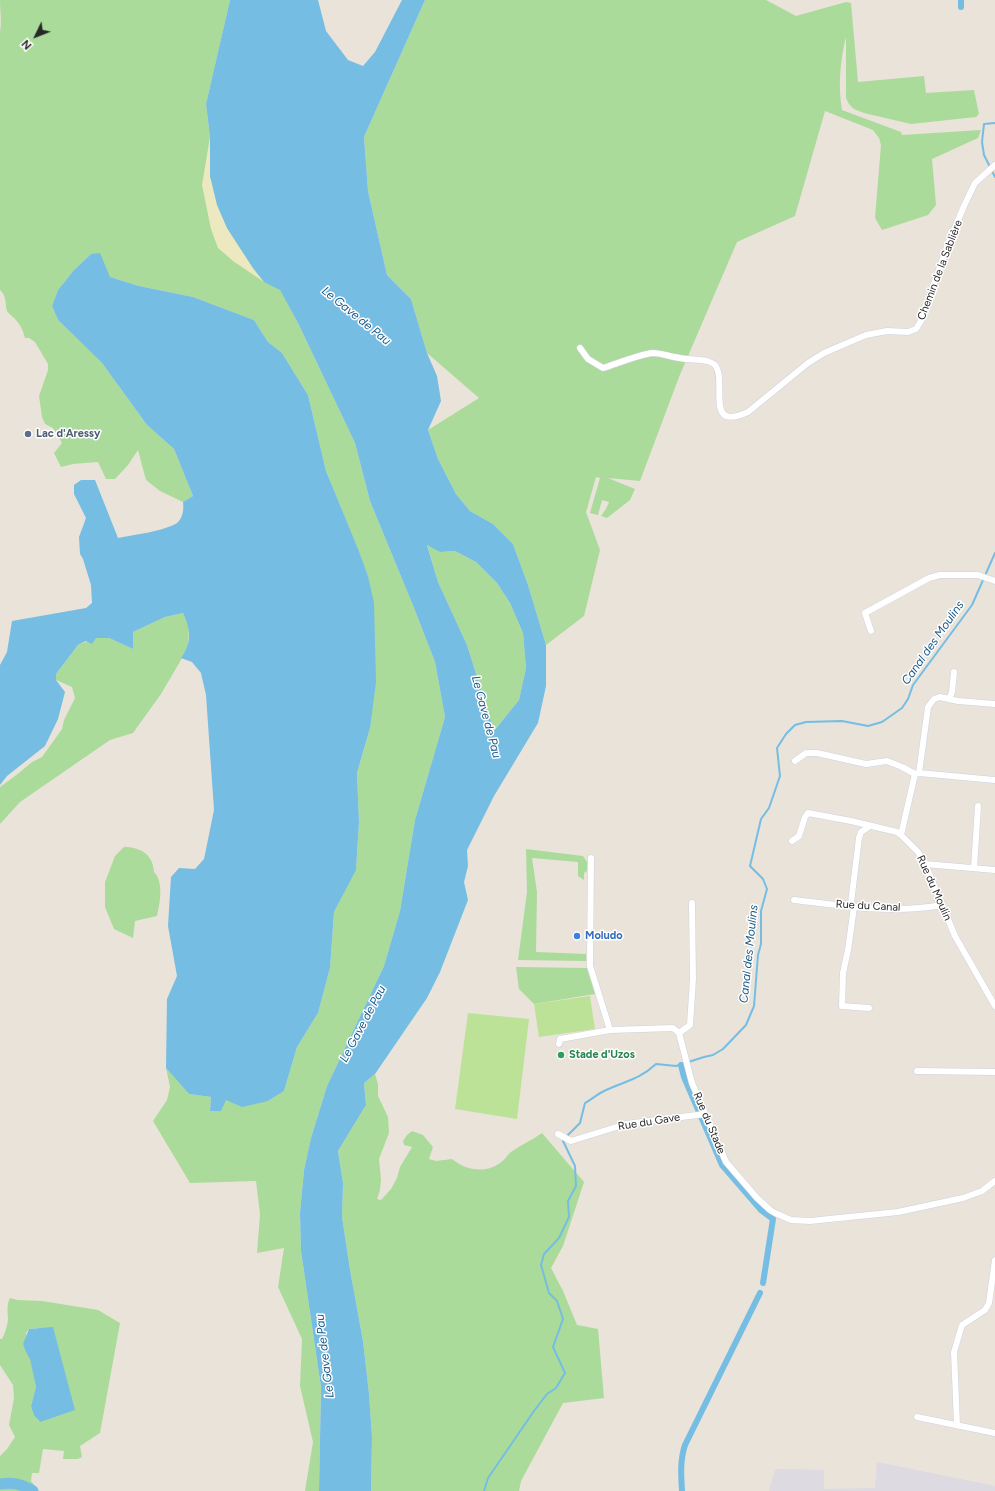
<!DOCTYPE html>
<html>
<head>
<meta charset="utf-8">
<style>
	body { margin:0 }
	#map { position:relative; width:995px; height:1491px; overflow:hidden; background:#e9e3da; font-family:Figtree,sans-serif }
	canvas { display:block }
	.north { position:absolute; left:16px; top:16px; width:40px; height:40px; -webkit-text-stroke:3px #fff; paint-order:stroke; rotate:227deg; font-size:11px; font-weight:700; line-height:16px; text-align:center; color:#272727 }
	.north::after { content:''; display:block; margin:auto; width:14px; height:18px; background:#272727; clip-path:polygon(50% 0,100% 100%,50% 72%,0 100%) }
</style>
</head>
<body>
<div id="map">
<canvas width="995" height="1491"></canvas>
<div class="north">N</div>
</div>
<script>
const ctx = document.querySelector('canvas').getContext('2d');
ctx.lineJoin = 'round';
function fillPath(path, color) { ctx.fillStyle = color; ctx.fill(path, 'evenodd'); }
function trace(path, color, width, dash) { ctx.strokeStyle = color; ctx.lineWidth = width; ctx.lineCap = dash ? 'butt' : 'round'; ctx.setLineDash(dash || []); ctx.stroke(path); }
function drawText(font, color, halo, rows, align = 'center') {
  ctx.font = font + ' Figtree,sans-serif'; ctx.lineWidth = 3; ctx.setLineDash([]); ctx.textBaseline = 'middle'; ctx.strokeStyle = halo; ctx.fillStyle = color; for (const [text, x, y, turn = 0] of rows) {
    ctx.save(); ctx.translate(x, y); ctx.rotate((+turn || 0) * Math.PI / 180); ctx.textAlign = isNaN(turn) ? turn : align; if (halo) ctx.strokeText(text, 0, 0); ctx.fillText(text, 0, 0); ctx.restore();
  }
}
fillPath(new Path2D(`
	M877,1462L995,1486V1491H769L775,1469L824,1470V1489L875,1488Z`), '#dddae1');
fillPath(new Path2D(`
	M0,0H230L206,104L210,137L264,282L280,289L298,323L355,443L370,501L414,608L435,662L445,717L415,820L400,911L384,966L327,1086L311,1138L304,1170L300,1213L301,1251L321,1387L319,1491H305L313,1442L300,1386L302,1339L278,1287L284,1248L257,1253L260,1214L256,1181L190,1183L153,1121L167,1100L170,1087L166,1068L189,1094L211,1097L210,1111L226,1100L268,1101L284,1091L297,1047L318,1013L330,968L334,912L356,869L359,822L357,773L370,728L368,576L326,471L308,395L282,353L268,342L254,320L193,297L139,286L110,277L91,254L74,270L58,290L52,306L58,320L102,363L147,425L174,449L193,496L183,502L160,491L146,480L138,450L128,465L115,479H106L98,462L73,464L61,467L54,453L62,443L53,428L45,424L42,417L39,396L48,370V364L35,342L29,338H25C23,330 20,324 14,318C12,316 9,314 7,311C5,304 7,296 0,290V32C2,22 0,11 0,0Z
	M425,0H766L796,16L846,2L851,3L858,82L924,76L926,93L974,90L979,114L976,117L911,124L864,113L854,109L849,104L846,98V37C840,60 838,87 842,110L901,132L902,135L981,130L978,138L932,159L936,205L928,215L882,230L875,218L881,145L879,138L873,130L825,111L795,216L737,242L679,377L640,481L608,478L635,489L630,500L607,518L601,516L606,509L609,502L602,500L598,515L590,513L600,478L596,477L586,512L600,550L584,616L546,645L528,585L513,544L493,524L470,511L456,494L438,459L428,430L479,398L427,353L411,299L387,275L368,191L364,137Z
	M427,544L440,552L455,551L476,562L497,583L510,603L523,633L526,668L519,700L494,731L467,645L438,582Z
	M183,613L189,627L188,648L161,694L133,733L110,740L20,802L0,824V787L19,773L32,762L42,757L62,729L64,720L75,698L72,687L56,680V674L78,645L96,638H109L133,649V632L165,617Z
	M124,847C140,847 153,854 154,872C164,882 160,903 157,916L135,921L133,938L114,929L105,907V882L115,856Z
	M526,849L583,856L587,862V871L584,873V880L578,876V862L532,858L537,892L536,952L586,954V961L518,960L527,892Z
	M516,967L587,968L595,994L534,1004L519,989Z
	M375,1074L378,1084V1096L388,1117L389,1133L379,1159L381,1179L380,1190L377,1199L381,1200L391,1189L397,1178L400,1167L412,1147L404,1145L403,1141L407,1135L412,1131L423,1135L433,1147L429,1159L436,1161L452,1159C465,1170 485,1174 500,1163C504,1161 507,1155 511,1152C521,1145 532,1140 542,1133L584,1182L563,1246L551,1268L563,1291L577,1325L598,1329L604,1398L563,1403L521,1481L519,1491H371L372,1437L369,1394L363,1341L350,1270L342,1217L343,1183L338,1151L366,1105L364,1083Z
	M10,1298L17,1300L42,1301L98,1310L120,1323L100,1433L80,1446L82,1457L78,1459H63L64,1451L43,1449L39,1473H32L31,1481L39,1491H0V1456L7,1449L15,1437L9,1425L14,1398L13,1385L0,1365V1339H2C5,1333 7,1327 8,1320C8,1312 6,1306 10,1298ZM38,1328L39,1422L31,1406L36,1387L26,1333L29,1329Z`), '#abdb9a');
fillPath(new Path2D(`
	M210,137V176L227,228L253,268L264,282L233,261L218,248L211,229L202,185Z`), '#ece8bf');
fillPath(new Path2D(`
	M590,996L595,1029L539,1037L534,1004Z
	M468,1013L529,1019L517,1119L455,1109Z`), '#bce297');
fillPath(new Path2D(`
	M230,0H318L326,31L348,60L363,66L375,52L402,0H425L364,137L368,191L387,275L411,299L427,353L437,376L441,401L428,430L438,459L456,494L470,511L493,524L513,544L528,585L546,645V686L538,723L494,796L467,850L468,866L464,882L468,900L440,972L427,998L375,1074L364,1083L366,1105L338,1151L343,1183L342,1217L350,1270L363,1341L369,1394L372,1437L371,1491H319L321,1387L301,1251L300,1213L304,1170L311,1138L327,1086L384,966L400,911L415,820L445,717L435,662L414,608L370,501L355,443L298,323L280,290L264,282L253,268L227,228L217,205L210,176V137L206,104ZM427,545L440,552L455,551L476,562L497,583L510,603L523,633L526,668L519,700L494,731L467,645L438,582Z
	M100,253L110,277L139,286L193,297L254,320L268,342L282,353L308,395L326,471L358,549L368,576L374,603L376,682L370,728L357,773L359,822L356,870L334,912L330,968L318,1013L297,1047L284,1091L268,1101L242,1107L226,1100L221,1111H210L211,1097L189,1094L166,1068L167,999L177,976L168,926L171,877L179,868L195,869L204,859L214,810L206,695L201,673L192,662L181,658C192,643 191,630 183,613L165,617L133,632V649L109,638H96L92,644L86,641L78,645L56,674V680L65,692L58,719L45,746L7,776L0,785V665L7,652L12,621L86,608L92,603L91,585L83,559L80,554L79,537L86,518L74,494V485L81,480H95L118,538C133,535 165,531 177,523C183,518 184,509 183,502L193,496L174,449L147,425L102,363L58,320L52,306L58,290L74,270L91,254Z
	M53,1327L75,1410L40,1422L34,1415L31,1406L36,1387L30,1359L26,1352L23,1344L29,1329Z`), '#75bde3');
trace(new Path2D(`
	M995,123L984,124L982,142L984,155L995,177
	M567,1136L580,1123L585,1103C592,1099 599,1093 606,1090C626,1081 640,1079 656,1064L676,1066L704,1057L713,1055L723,1049L746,1025L754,1006L758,955L761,944V911L767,889L763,879L750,866L761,819L769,808L780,776L777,748L786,734L795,725L806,722L842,721L868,726L882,722L902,708L908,699L913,685L972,605L995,553
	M484,1491L488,1478L534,1411L547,1394L556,1388L565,1373L553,1347L563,1319L557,1301L549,1293L541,1265L544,1254L559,1238L569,1217L568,1201L576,1186L575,1166L563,1141L564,1140`), '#75bde3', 2);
trace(new Path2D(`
	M961,7V0
	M681,1065L684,1077L722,1165L761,1210L773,1219L763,1283
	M682,1491C681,1475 680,1460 685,1445L760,1293`), '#75bde3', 6);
trace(new Path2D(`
	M0,1484C13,1482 22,1484 33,1491`), '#75bde3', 11);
const minor = new Path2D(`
	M580,348L588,359L603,368C616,364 640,354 653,353C661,353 671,357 680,358C689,360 698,359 707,361C710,362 713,363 715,365C728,381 703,433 748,412L808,363L824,353L866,335L887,331L908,332L916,329L921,321L948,244L964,206L975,183L995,165
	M871,631L865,613L929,578L940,575H978L995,581
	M949,699L952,692L954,672
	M795,761L806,753H817L866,764L887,761L902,767L915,774L901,835L918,852L925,864L955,936L995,1006
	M919,773L928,707L934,699L940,697L958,701L995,704
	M915,774L919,773L995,780
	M792,841L799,836L805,817L808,813L851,821L897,832L901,835
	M591,858L590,966L610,1030
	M925,864L995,870
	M974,868L978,806
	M794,900C843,906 893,914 942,905
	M869,1008L842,1006L843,973L848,950L854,907L851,903L859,838L861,832L870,826
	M679,1033L690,1025L693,979L692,903
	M559,1044L560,1039L610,1030L673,1028L679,1033L692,1083L726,1162L757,1198L770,1210L775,1213L791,1220L810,1221L898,1212L963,1198L982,1191L995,1181
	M917,1071L995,1072
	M558,1134L571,1141L626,1124L705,1114
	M917,1417L995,1433
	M957,1425L954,1352L962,1325L985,1310L989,1303L995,1260`);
trace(minor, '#cfd1df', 7);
trace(minor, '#fff', 6);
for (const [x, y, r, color] of [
	[28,434,4,"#5c6f8a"],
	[577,936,4,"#3f7fe0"],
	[561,1055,4,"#2e9e5b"]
]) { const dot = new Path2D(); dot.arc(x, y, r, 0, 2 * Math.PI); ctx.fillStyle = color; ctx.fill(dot); trace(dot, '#fff', 1.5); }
drawText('11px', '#272727', '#fff', [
	["Chemin de la Sablière",940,270,-69],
	["Rue du Moulin",934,888,66],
	["Rue du Canal",868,906,3],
	["Rue du Gave",649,1122,-9],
	["Rue du Stade",709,1123,67]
]);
drawText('bold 11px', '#4e5e75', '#fff', [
	["Lac d'Aressy",36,434]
], 'left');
drawText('bold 11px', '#366cbe', '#fff', [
	["Moludo",585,936]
], 'left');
drawText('bold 11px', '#27864d', '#fff', [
	["Stade d'Uzos",569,1055]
], 'left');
drawText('italic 12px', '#185a8a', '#fff', [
	["Le Gave de Pau",356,316,39],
	["Canal des Moulins",933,643,-55],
	["Le Gave de Pau",486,717,75],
	["Canal des Moulins",749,954,-84],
	["Le Gave de Pau",363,1024,-62],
	["Le Gave de Pau",325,1356,-97]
]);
</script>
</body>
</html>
